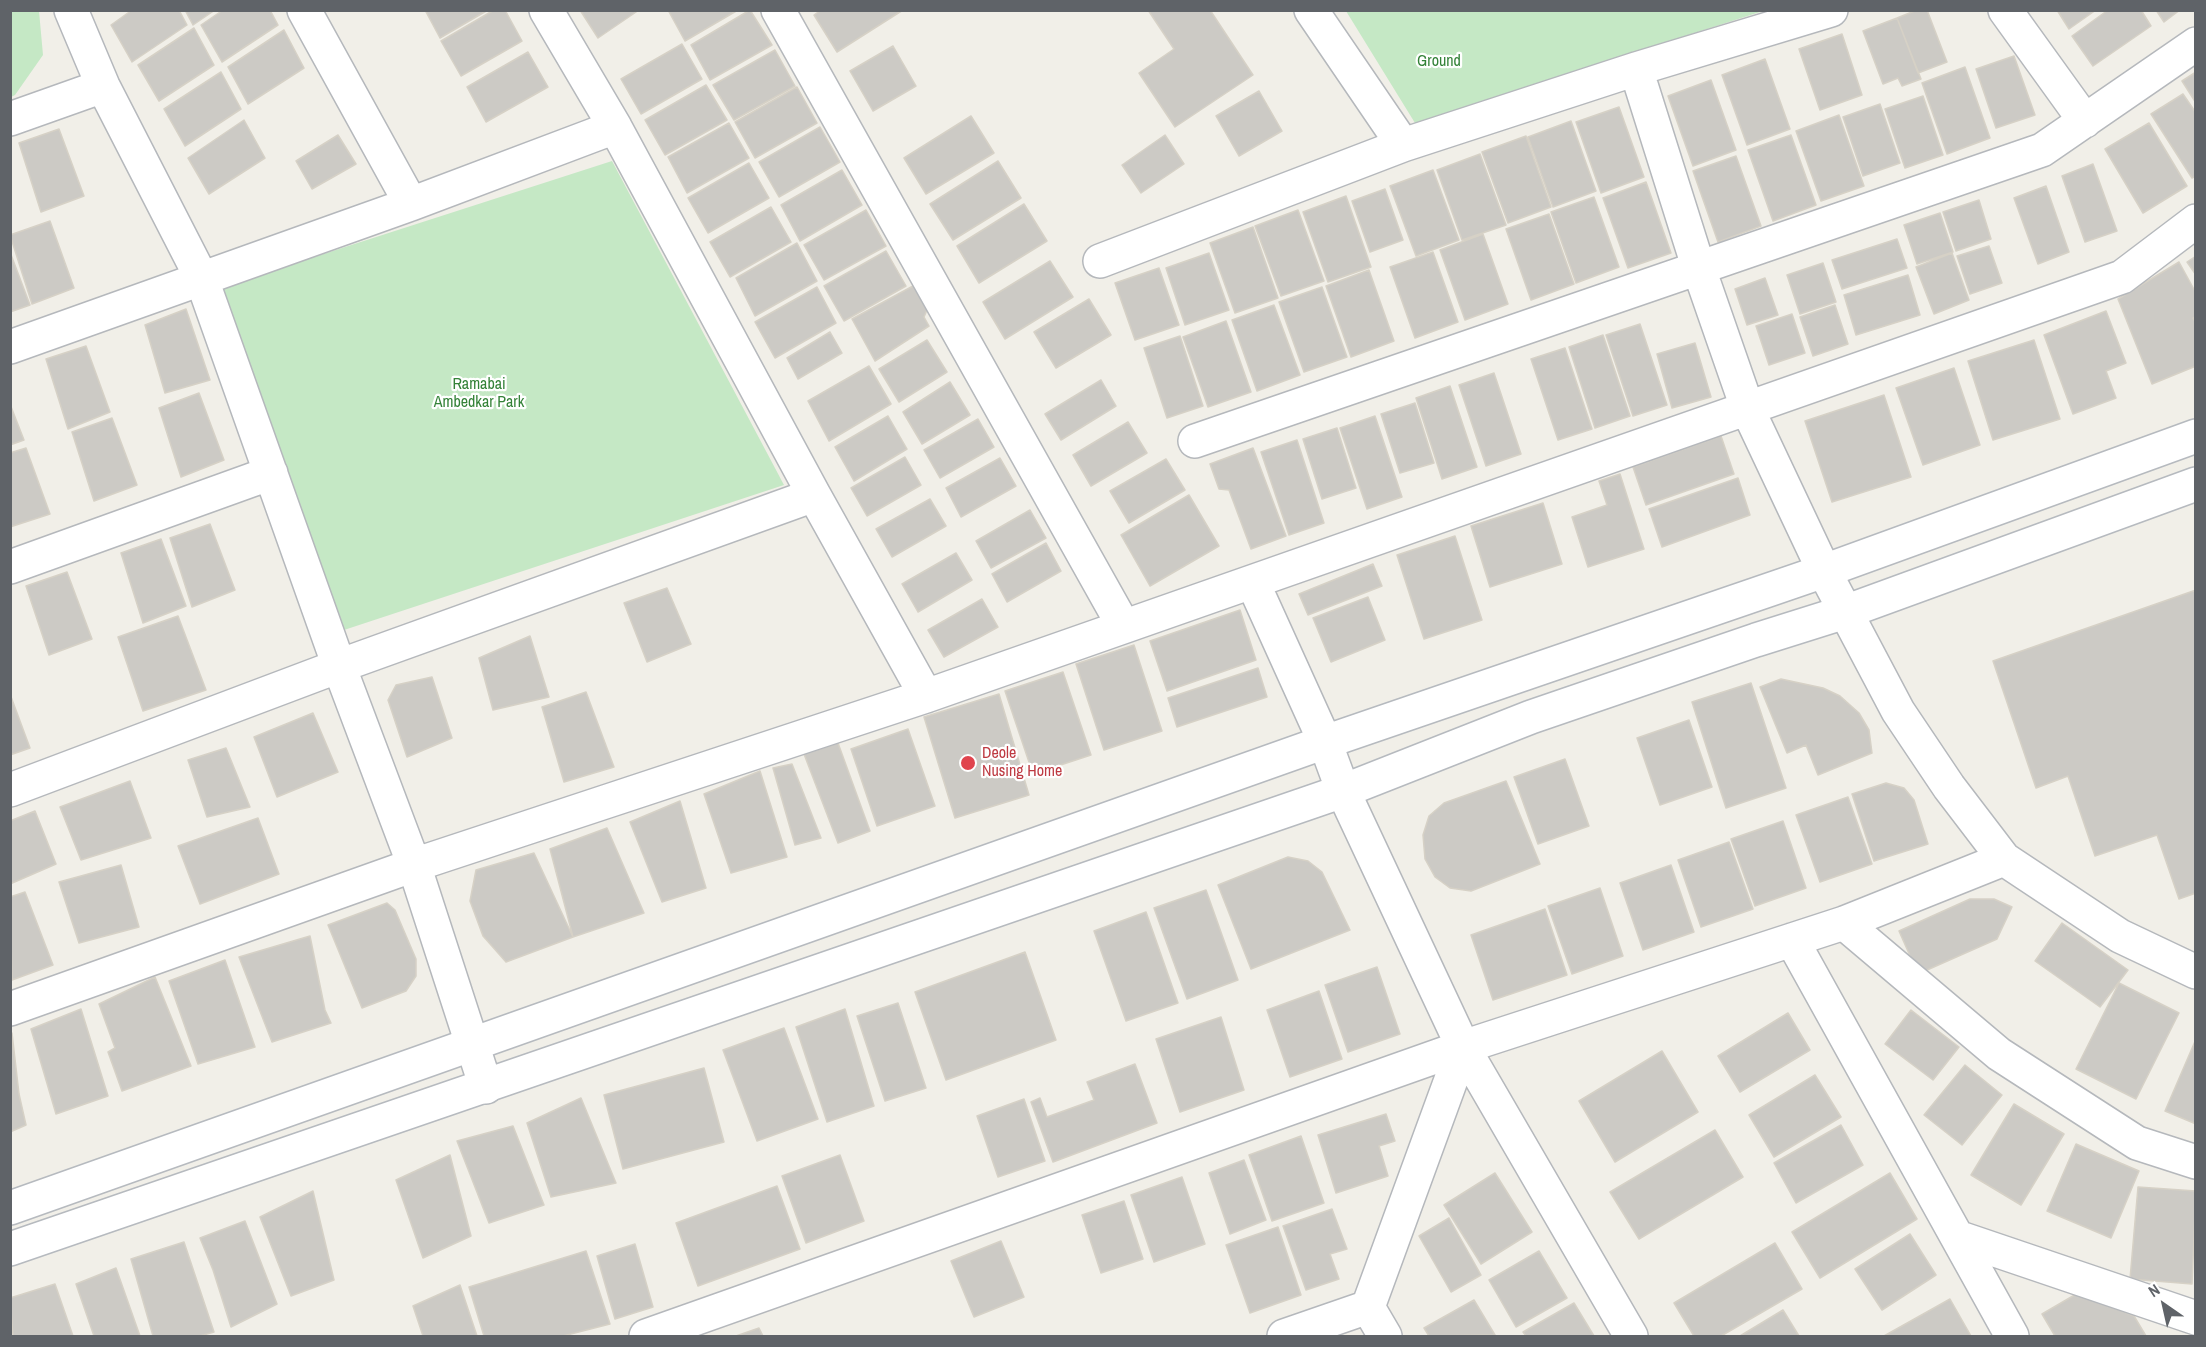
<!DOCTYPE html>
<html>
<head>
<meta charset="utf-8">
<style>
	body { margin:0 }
	#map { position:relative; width:2206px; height:1347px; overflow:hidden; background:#f1efe8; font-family:"Archivo Narrow",sans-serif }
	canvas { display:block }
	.frame { position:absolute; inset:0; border:12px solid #5f6368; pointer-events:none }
	.north { position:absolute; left:2134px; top:1275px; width:60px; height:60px; -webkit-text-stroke:4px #fff; paint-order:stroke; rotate:326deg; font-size:16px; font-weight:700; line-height:24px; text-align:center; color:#5f6368 }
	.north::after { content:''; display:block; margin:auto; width:21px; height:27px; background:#5f6368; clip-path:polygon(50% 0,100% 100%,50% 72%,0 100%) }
</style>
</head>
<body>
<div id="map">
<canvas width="2206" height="1347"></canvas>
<div class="frame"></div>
<div class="north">N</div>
</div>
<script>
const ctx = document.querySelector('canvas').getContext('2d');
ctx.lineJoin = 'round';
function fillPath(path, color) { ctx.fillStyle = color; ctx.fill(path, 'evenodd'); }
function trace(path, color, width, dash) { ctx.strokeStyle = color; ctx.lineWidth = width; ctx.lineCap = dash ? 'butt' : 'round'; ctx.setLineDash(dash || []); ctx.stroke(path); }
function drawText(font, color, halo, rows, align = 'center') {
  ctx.font = font + ' "Archivo Narrow",sans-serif'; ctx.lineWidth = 4.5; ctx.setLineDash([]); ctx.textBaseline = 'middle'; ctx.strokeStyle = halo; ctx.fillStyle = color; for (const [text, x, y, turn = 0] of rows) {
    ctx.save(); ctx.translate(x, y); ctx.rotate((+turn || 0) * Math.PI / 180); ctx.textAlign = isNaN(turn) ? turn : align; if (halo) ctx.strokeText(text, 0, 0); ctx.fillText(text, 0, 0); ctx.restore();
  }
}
fillPath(new Path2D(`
	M11,10L39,11L43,55L15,95L11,97Z
	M1346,11H1763L1415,123Z
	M612,161L784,485L344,630L221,287Z`), '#c5e8c5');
const building = new Path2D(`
	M132,10H179L187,25L132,62L111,25Z
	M185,10H215L193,25Z
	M223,10H270L278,25L222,62L201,25Z
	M425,10H488L440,38Z
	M494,10H505L522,41L461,76L441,41Z
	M580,10H639L598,38Z
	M668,10H738L685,41Z
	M750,10L772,45L710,80L691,45Z
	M821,10H903L837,52L814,15Z
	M1148,10H1210L1253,75L1175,127L1139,73L1174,49Z
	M1917,10H1927L1947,62L1918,73L1897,18Z
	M2057,10H2096L2069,29Z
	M2108,10H2141L2151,26L2093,66L2072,36Z
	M2156,10H2180L2164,22Z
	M1897,18L1921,79L1902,86L1898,78L1883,84L1863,31Z
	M194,28L214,65L159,101L138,65Z
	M284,30L304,68L248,104L228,67Z
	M1842,34L1862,95L1820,110L1799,49Z
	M682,44L702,79L641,114L621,79Z
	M893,46L916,86L873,111L850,71Z
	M775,50L795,86L734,120L713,85Z
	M528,52L548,87L486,122L467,87Z
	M2014,56L2035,115L1996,128L1976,69Z
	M1765,59L1790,129L1747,145L1722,75Z
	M1965,67L1990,138L1947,154L1922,83Z
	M221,72L241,109L185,146L164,109Z
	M2196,72V103L2182,81Z
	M1711,80L1736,150L1693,166L1668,96Z
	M706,85L727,120L665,155L645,120Z
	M797,87L817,123L755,158L735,122Z
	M1259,91L1282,131L1239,156L1216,116Z
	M2183,94L2196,113V176L2192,178L2151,114Z
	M1923,96L1943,155L1905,168L1885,109Z
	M1880,104L1900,163L1863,176L1843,117Z
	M1619,107L1644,177L1601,193L1576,122Z
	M1839,115L1864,186L1821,201L1796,131Z
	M971,116L994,153L926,194L904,158Z
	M244,120L265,158L209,194L188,158Z
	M1571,121L1596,191L1553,207L1528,137Z
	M729,123L749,158L687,193L668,157Z
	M2149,123L2187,186L2143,213L2105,149Z
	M820,127L840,162L779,197L759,162Z
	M59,129L84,196L41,212L19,143Z
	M338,135L356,164L312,189L296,161Z
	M1165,135L1184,164L1141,193L1122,165Z
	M1791,135L1816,205L1773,221L1748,150Z
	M1526,136L1551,207L1508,223L1482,152Z
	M1480,154L1506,225L1462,240L1437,170Z
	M1736,156L1761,226L1718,242L1693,171Z
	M998,161L1021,198L953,240L930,204Z
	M749,163L769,198L708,233L688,198Z
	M2093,164L2117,231L2085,242L2062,176Z
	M842,170L862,205L800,241L781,205Z
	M1433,170L1459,240L1416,256L1390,186Z
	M1646,182L1671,253L1628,268L1603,198Z
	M2046,186L2069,252L2038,264L2014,198Z
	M1385,189L1403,240L1370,252L1352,201Z
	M1346,196L1371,267L1328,282L1303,212Z
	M1594,197L1619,267L1576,283L1551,212Z
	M1979,200L1991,239L1956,251L1943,212Z
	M1024,204L1047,241L979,283L957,246Z
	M771,207L791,242L730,277L710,242Z
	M866,210L886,246L824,280L804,245Z
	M1298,210L1324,281L1281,296L1255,226Z
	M1940,213L1953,252L1917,264L1904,225Z
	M1549,214L1574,284L1531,300L1506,229Z
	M50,221L74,288L32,304L10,235Z
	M1253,227L1278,298L1235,313L1210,243Z
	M1483,234L1508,304L1465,320L1440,250Z
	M1897,239L1907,268L1842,289L1832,260Z
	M797,243L817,281L755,316L736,278Z
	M1989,246L2002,283L1970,294L1957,256Z
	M886,251L906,286L844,321L824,286Z
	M10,252L30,305L10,312Z
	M1433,252L1458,322L1415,338L1390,267Z
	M1209,253L1229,310L1185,325L1166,268Z
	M1952,253L1969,300L1934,314L1916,267Z
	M2196,256V275L2187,262Z
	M1050,261L1073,297L1005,339L983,302Z
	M2179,262L2196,293V316L2193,318L2196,323V366L2152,384L2118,299Z
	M1823,263L1836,302L1800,314L1787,275Z
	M1159,268L1179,325L1135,340L1115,283Z
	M1369,270L1394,341L1351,357L1326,286Z
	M1908,275L1920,315L1856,335L1844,295Z
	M1765,278L1778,315L1747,325L1735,289Z
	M913,286L927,310L924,317L929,326L875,361L852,319Z
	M817,287L836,323L775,358L755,322Z
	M1322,287L1347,357L1304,372L1279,302Z
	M1089,299L1111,335L1056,368L1034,332Z
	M1274,305L1300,375L1257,391L1232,320Z
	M1835,305L1848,344L1813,356L1800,317Z
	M186,309L210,380L165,393L145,325Z
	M2106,311L2126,363L2106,371L2116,398L2073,414L2044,335Z
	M1792,314L1805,353L1769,365L1756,326Z
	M1226,321L1251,392L1208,407L1183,337Z
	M1640,324L1667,405L1633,416L1606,335Z
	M830,332L842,353L798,379L787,358Z
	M1603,335L1630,416L1595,428L1569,347Z
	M1180,336L1203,406L1167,418L1144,348Z
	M927,340L947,372L899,402L879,369Z
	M2034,340L2060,419L1993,440L1968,361Z
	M1695,343L1711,397L1672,408L1657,354Z
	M86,346L110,412L68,429L46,359Z
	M1565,348L1592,429L1558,440L1531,359Z
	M869,366L891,404L829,441L808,401Z
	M1954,368L1980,445L1923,465L1896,388Z
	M1494,373L1521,454L1486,466L1459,385Z
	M1101,380L1116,406L1061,440L1045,414Z
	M950,382L970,415L922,444L903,412Z
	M1450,386L1477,467L1442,479L1416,398Z
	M199,393L224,460L181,477L159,408Z
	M1884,395L1911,477L1832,502L1805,421Z
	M1415,403L1434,463L1400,473L1381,414Z
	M10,404L24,440L10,445Z
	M888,416L907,449L854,481L835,447Z
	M1375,416L1402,497L1367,509L1340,428Z
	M112,418L137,485L94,501L72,432Z
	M978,419L994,447L940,478L924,450Z
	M1128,422L1147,453L1091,486L1073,455Z
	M1337,428L1356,488L1322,499L1303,439Z
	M1721,436L1734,474L1646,505L1633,467Z
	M1297,440L1324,523L1289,535L1261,452Z
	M26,448L50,514L10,527V453Z
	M1253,448L1286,536L1251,549L1229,490L1219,489L1210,464Z
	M905,457L921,485L867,516L851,488Z
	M1000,458L1016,486L961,517L946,488Z
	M1166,459L1185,490L1129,523L1110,491Z
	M1620,474L1644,549L1588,567L1572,517L1607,505L1599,481Z
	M1738,478L1750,515L1662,547L1649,509Z
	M1189,495L1219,546L1150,586L1121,535Z
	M930,499L946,526L892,557L876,529Z
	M1543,503L1562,564L1490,587L1471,526Z
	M1030,510L1046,538L991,568L976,541Z
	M210,524L235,590L192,607L170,538Z
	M1455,536L1482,620L1424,639L1397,555Z
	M161,539L186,606L143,623L121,553Z
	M1046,543L1061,571L1007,602L992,574Z
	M956,553L972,580L918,612L902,584Z
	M1373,564L1382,586L1308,615L1299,594Z
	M67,572L92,639L49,655L26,586Z
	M667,588L691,644L647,662L624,603Z
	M2196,590V893L2179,899L2157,835L2095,856L2068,776L2036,788L1993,661Z
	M1368,597L1385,640L1331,662L1313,618Z
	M982,599L998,627L944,657L928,630Z
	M1240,610L1256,660L1167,691L1150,641Z
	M178,616L206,690L143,711L118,637Z
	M530,636L549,697L493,710L479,658Z
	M1134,645L1162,731L1104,750L1076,664Z
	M1258,668L1267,697L1177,727L1168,698Z
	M1063,672L1091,755L1033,774L1005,691Z
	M432,677L452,738L407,757L388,700L396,685Z
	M1781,679L1823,688L1840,696L1859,713L1869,730L1872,753L1818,775L1806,745L1787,753L1760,687Z
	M1751,683L1786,788L1726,808L1692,702Z
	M586,692L614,767L564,782L542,707Z
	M10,694L30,748L10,755Z
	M999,694L1029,795L955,818L924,717Z
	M313,713L338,772L277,797L254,737Z
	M1689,720L1712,787L1660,805L1637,738Z
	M908,729L935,806L877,826L851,749Z
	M838,743L870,831L838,843L804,754Z
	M226,748L250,807L207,817L188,760Z
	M1565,759L1589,826L1538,844L1514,777Z
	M792,764L821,838L795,845L773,768Z
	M760,771L787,857L731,873L704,794Z
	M130,781L151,838L81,860L60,807Z
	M1506,781L1540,864L1471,891L1450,888L1435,877L1425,859L1423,835L1429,816L1444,803Z
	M1886,783L1904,788L1914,800L1928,844L1874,861L1852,794Z
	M1848,797L1872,864L1820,882L1796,815Z
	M680,801L706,888L662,902L630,822Z
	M35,811L56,864L10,884V821Z
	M258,818L279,874L200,904L178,846Z
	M1783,821L1806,888L1755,906L1731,839Z
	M607,828L644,913L573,937L550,849Z
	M1729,842L1753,909L1701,927L1678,860Z
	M534,853L573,937L506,962L483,936L470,901L476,870Z
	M1288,857L1308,861L1322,872L1350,930L1251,969L1218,885Z
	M121,865L139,927L79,943L59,882Z
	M1671,865L1694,932L1643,950L1620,883Z
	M1600,888L1623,956L1572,974L1548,906Z
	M1206,890L1238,980L1187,999L1154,908Z
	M25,892L53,965L12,980L10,897Z
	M1970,899H1994L2012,907L1997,939L1918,974L1899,931Z
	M387,903L395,910L416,959V976L406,991L362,1008L328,925Z
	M1545,909L1567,975L1493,1000L1471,935Z
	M1146,912L1178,1003L1126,1021L1094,931Z
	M2062,923L2128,970L2100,1007L2035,961Z
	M310,936L325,1010L331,1023L272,1042L239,957Z
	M1025,952L1056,1040L946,1080L915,992Z
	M225,960L255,1047L198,1064L169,981Z
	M1377,967L1400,1034L1348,1052L1325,985Z
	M155,977L191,1066L122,1091L108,1052L115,1048L99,1004Z
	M2119,983L2179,1013L2136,1099L2076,1069Z
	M1319,991L1342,1059L1290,1077L1267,1010Z
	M898,1003L926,1088L885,1101L857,1016Z
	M81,1009L108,1096L56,1114L31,1029Z
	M845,1009L874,1106L827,1122L796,1027Z
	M1911,1010L1959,1047L1933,1080L1885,1044Z
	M1788,1013L1810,1050L1740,1092L1718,1056Z
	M1221,1017L1244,1090L1180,1112L1156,1039Z
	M784,1028L818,1119L757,1141L723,1050Z
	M12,1033L19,1094L26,1125L10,1132Z
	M2196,1039V1124L2165,1111Z
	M1662,1051L1698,1112L1615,1162L1579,1101Z
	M1135,1064L1157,1123L1053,1162L1031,1102L1040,1098L1047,1117L1094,1100L1087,1082Z
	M1965,1065L2002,1095L1962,1145L1924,1115Z
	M704,1068L724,1142L623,1169L604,1095Z
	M1815,1075L1841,1117L1774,1157L1749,1115Z
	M581,1098L616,1183L551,1197L527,1123Z
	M1024,1099L1045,1161L998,1177L977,1116Z
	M2014,1104L2064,1134L2021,1205L1971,1175Z
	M1386,1114L1395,1141L1379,1146L1388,1176L1336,1193L1318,1135Z
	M1841,1125L1863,1165L1796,1203L1774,1163Z
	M513,1126L544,1205L489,1223L457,1141Z
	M1715,1130L1743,1177L1639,1239L1610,1192Z
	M1301,1136L1324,1203L1272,1221L1249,1155Z
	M2076,1144L2139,1171L2111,1238L2047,1211Z
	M450,1155L471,1236L423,1258L396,1180Z
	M840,1155L864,1221L806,1243L782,1176Z
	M1244,1160L1266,1220L1230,1234L1209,1173Z
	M1495,1173L1532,1232L1481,1264L1444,1205Z
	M1890,1173L1917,1219L1820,1278L1792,1232Z
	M1182,1177L1205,1244L1154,1262L1131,1195Z
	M777,1186L800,1249L698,1286L676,1223Z
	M2138,1187L2196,1191L2192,1284L2130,1279Z
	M313,1191L334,1280L291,1296L260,1217Z
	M1124,1201L1143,1259L1101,1273L1082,1215Z
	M1332,1209L1347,1249L1330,1254L1339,1279L1306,1290L1283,1226Z
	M1449,1218L1481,1275L1451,1292L1419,1236Z
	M245,1221L277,1304L231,1327L213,1270L200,1238Z
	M1278,1227L1301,1295L1250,1313L1226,1245Z
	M1910,1234L1936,1275L1882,1310L1855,1269Z
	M1001,1241L1024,1297L974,1317L951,1261Z
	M184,1242L214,1332L200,1336H153L131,1259Z
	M1775,1243L1802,1289L1721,1336H1694L1674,1303Z
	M635,1244L653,1307L615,1319L597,1256Z
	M586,1251L610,1324L563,1336H484L469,1287Z
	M1539,1251L1567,1298L1516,1327L1489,1280Z
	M116,1268L140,1336H94L76,1284Z
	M55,1284L73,1336H13L10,1298Z
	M460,1285L477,1336H423L413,1306Z
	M2078,1293L2134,1316L2146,1336H2055L2042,1314Z
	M1950,1299L1971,1336H1884Z
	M1474,1300L1495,1335L1429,1336L1424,1328Z
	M1574,1303L1594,1336H1526L1523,1332Z
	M1783,1310L1799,1336H1740Z
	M759,1328L763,1336H736Z`);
fillPath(building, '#cccac5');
trace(building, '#d6d1c6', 1.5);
const street = new Path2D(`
	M71,10L103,86L201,277L339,666L414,865L486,1087
	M304,10L411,204
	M778,10L1123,625
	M1311,10L1403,145
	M2005,10L2085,121
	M1636,69L1699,269L1748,410L1824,571L1898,711L1949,787L2004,859
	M10,119L103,86
	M1100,261L1403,145L1636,69L1831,10
	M10,347L411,204L615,127L546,10
	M1195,441L2042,150L2196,44
	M814,495L926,696
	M10,567L271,473
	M1253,583L1325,742L1343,791L1463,1047L1368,1307L1284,1336
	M10,790L339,666L814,495L615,127
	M1844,923L1999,1054L2137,1143L2196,1162
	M1792,940L2012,1336
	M10,1009L414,865L926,696L2122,277L2196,221
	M1463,1047L1631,1336
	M1957,1237L2196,1318
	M1368,1307L1385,1336
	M646,1336L1463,1047L1844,923L2004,859L2120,936L2196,972`);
const secondary = new Path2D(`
	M10,1208L1325,742L1824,571L2196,436
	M10,1249L1343,791L1531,717L1756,640L1845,612L2196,484`);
trace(street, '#b5b8bc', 36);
trace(secondary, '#b6babf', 36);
trace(street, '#fff', 33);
trace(secondary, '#fff', 33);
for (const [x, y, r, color] of [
	[968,763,8,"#e0444e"]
]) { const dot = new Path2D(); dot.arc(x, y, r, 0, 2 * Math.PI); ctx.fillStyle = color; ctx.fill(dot); trace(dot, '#fff', 2); }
drawText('16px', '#348238', '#fff', [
	["Ground",1439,62],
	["Ramabai",479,385],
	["Ambedkar Park",479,403]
]);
drawText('16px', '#be3a42', '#fff', [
	["Deole",982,754],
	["Nusing Home",982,772]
], 'left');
</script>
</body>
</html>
